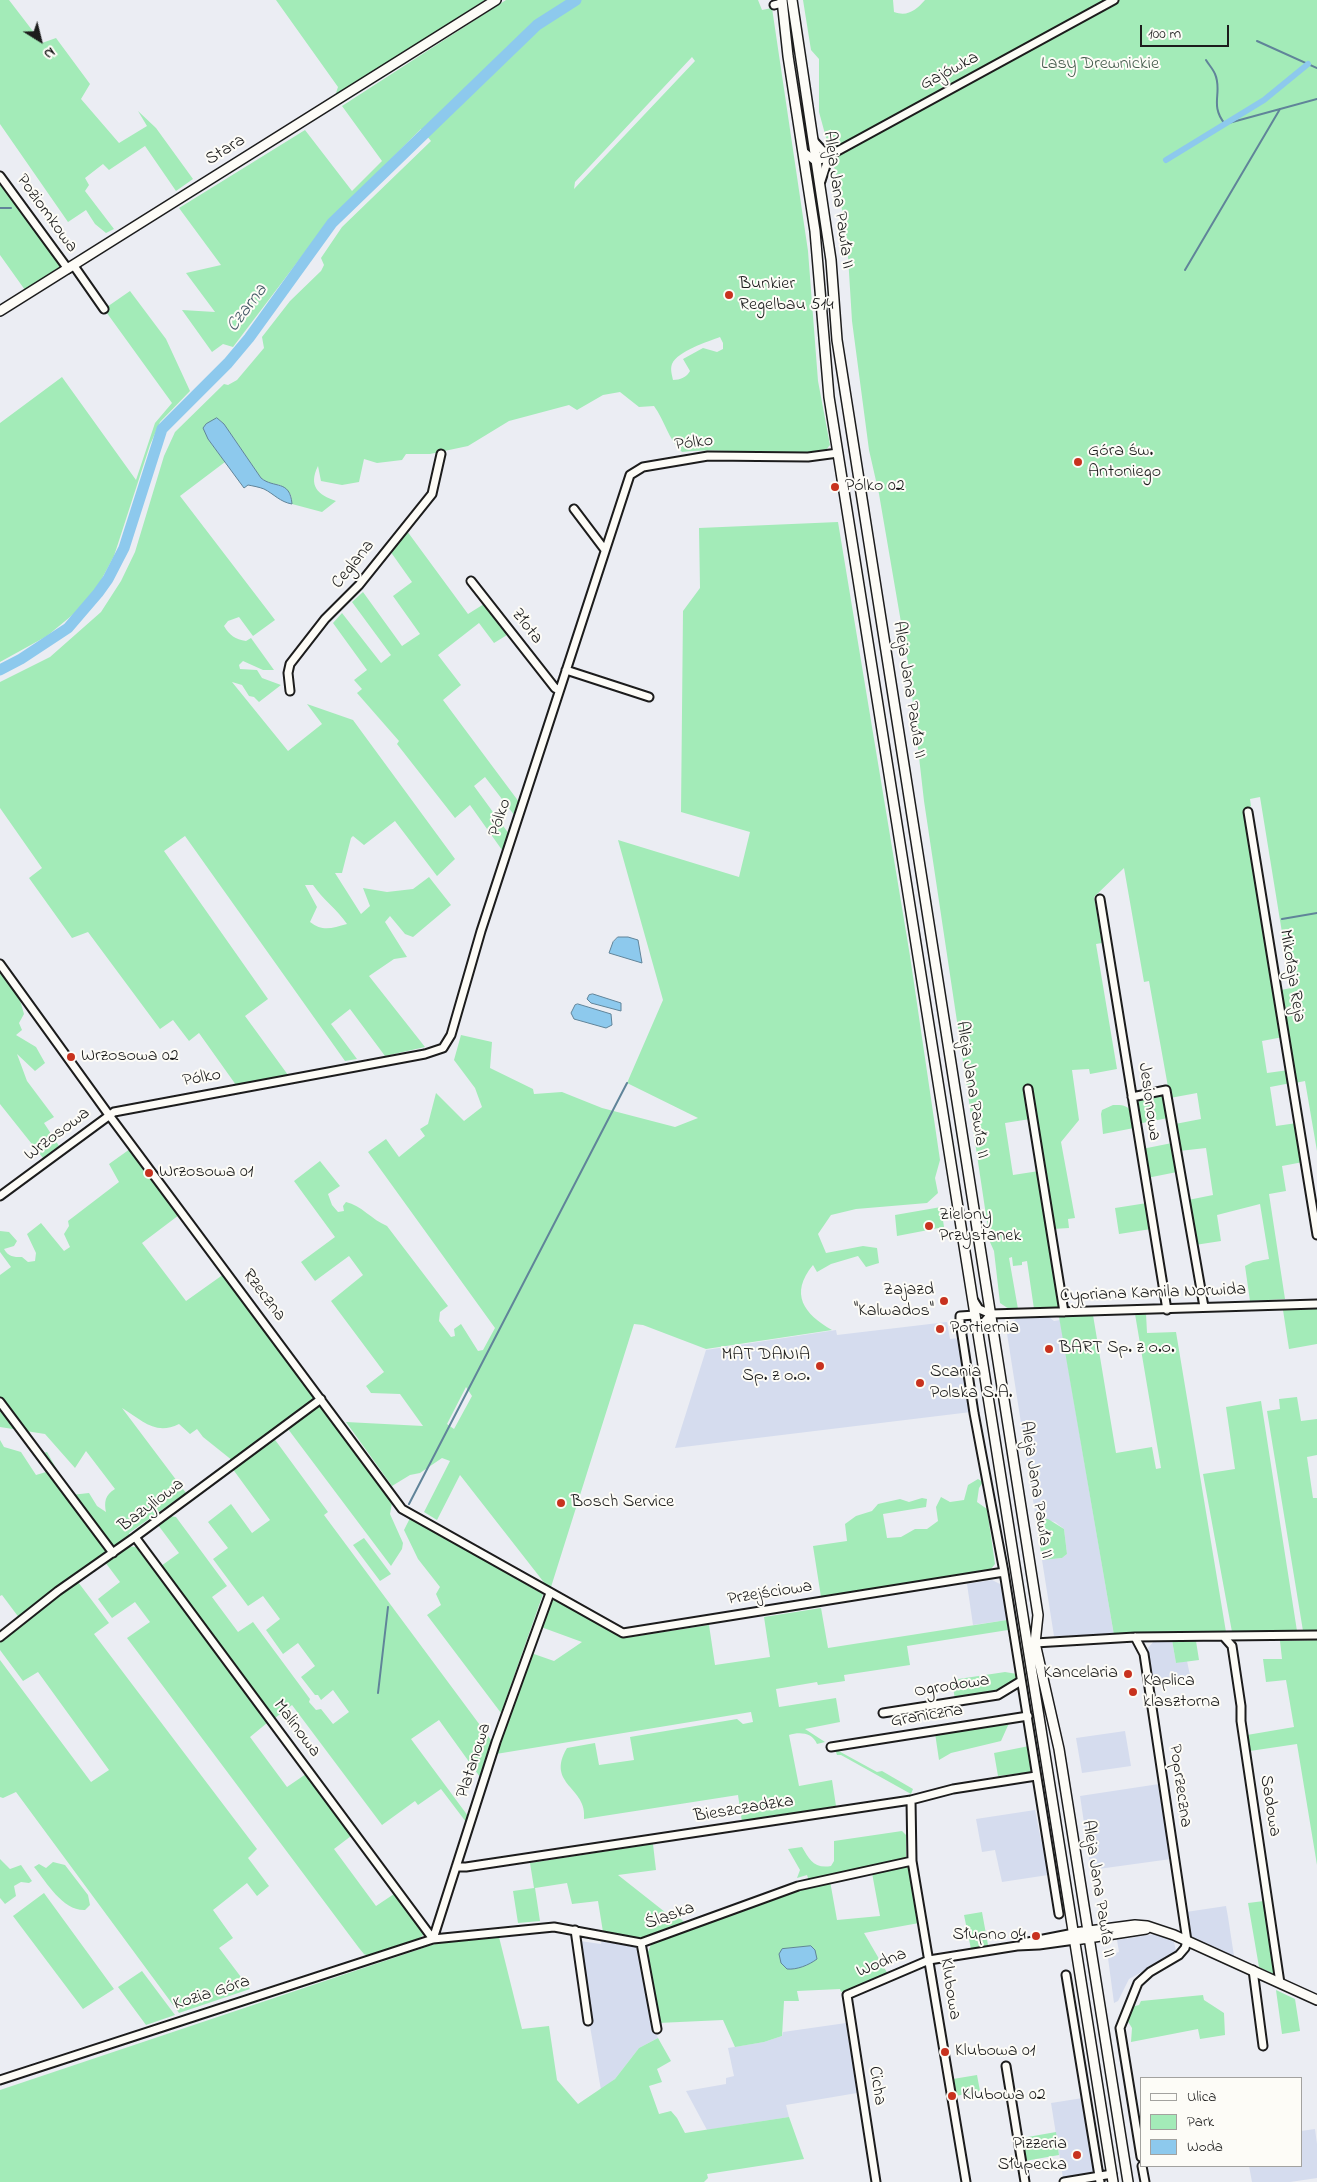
<!DOCTYPE html>
<html>
<head>
<meta charset="utf-8">
<style>
	body { margin:0 }
	#map { position:relative; width:1317px; height:2182px; overflow:hidden; background:#ebedf3; font-family:"Indie Flower",sans-serif }
	canvas { display:block }
	.legend { position:absolute; left:1140px; top:2077px; width:162px; height:90px; box-sizing:border-box; background:#fdfcf7; border:1px solid #a3a29f; margin:0; padding:6px 9px; list-style:none; font-size:15px; color:#1c1c1c }
	.legend li { display:flex; align-items:center; gap:10px; height:25px }
	.legend b { width:25px; border:1px solid #a3a29f }
	.north { position:absolute; left:15px; top:15px; width:50px; height:50px; -webkit-text-stroke:4px #fdfcf7; paint-order:stroke; rotate:144deg; font-size:14px; font-weight:700; line-height:20px; text-align:center; color:#1c1c1c }
	.north::after { content:''; display:block; margin:auto; width:18px; height:22px; background:#1c1c1c; clip-path:polygon(50% 0,100% 100%,50% 72%,0 100%) }
	.scale { position:absolute; left:1140px; top:25px; width:89px; height:22px; box-sizing:border-box; border:2px solid #1c1c1c; border-top:0; padding-left:6px; font-size:15px; line-height:18px; white-space:nowrap; color:#1c1c1c; -webkit-text-stroke:4px #fdfcf7; paint-order:stroke }
</style>
</head>
<body>
<div id="map">
<canvas width="1317" height="2182"></canvas>
<ul class="legend">
<li><b style="height:6px;background:#fdfcf7"></b>Ulica</li>
<li><b style="height:14px;background:#a3ebb8"></b>Park</li>
<li><b style="height:14px;background:#8dc9ed"></b>Woda</li>
</ul>
<div class="north">N</div>
<div class="scale">100 m</div>
</div>
<script>
const ctx = document.querySelector('canvas').getContext('2d');
ctx.lineJoin = 'round';
function fillPath(path, color) { ctx.fillStyle = color; ctx.fill(path, 'evenodd'); }
function trace(path, color, width, dash) { ctx.strokeStyle = color; ctx.lineWidth = width; ctx.lineCap = dash ? 'butt' : 'round'; ctx.setLineDash(dash || []); ctx.stroke(path); }
function drawText(font, color, halo, rows, align = 'center') {
  ctx.font = font + ' "Indie Flower",sans-serif'; ctx.lineWidth = 4; ctx.setLineDash([]); ctx.textBaseline = 'middle'; ctx.strokeStyle = halo; ctx.fillStyle = color; for (const [text, x, y, turn = 0] of rows) {
    ctx.save(); ctx.translate(x, y); ctx.rotate((+turn || 0) * Math.PI / 180); ctx.textAlign = isNaN(turn) ? turn : align; if (halo) ctx.strokeText(text, 0, 0); ctx.fillText(text, 0, 0); ctx.restore();
  }
}
fillPath(new Path2D(`
	M1049,1317L1054,1321L1060,1320L1114,1635L1054,1636L1042,1560L1062,1558L1067,1554L1064,1529L1055,1522L1042,1519H1036L1006,1327L1017,1318Z
	M947,1322L950,1339L959,1338L971,1412L675,1448L706,1350L836,1330L837,1335Z
	M992,1580L1002,1585L1007,1620L973,1625L967,1584Z
	M1172,1640L1176,1663L1187,1661L1191,1680L1153,1685L1148,1648L1154,1641Z
	M1125,1731L1131,1766L1082,1773L1076,1738Z
	M1159,1784L1171,1859L1091,1870L1080,1796Z
	M1035,1810L1041,1840H1044V1854L1047,1855L1052,1877L1048,1875L1002,1882L995,1850L982,1852L976,1819Z
	M1226,1906L1228,1917L1234,1956L1190,1936L1186,1912Z
	M1155,1934L1164,1936L1174,1942L1176,1951L1171,1956L1129,1979L1118,2001L1114,2003L1108,1958L1109,1955L1119,1952L1117,1940Z
	M602,1939L634,1945L639,1952L652,2025L658,2038L639,2048L615,2079L601,2090L587,2009L590,2008L580,1941L601,1944Z
	M846,2023L857,2093L786,2105L789,2117L707,2130L686,2091L726,2084V2078L734,2076L728,2048L764,2042L782,2036L783,2032Z
	M1083,2098L1095,2172L1087,2175L1063,2178L1051,2103Z
	M1315,2129L1317,2144V2178L1290,2182H1252L1249,2166H1301V2131Z`), '#d5dcee');
fillPath(new Path2D(`
	M0,0H9L42,43L56,38L90,84L81,99L119,143L147,126L138,111L156,128L193,179L176,191L145,146L109,170L103,164L85,178L89,185L85,191L114,229L106,233L95,224L86,210L68,222L0,124Z
	M276,0H485L335,96L338,87Z
	M506,0H758L762,10L772,8L808,251L818,381L830,445L825,451C778,457 730,447 682,452C668,439 665,421 654,406L639,407L620,392L603,395L577,410L569,405L509,421L468,446L430,454H406L402,460L377,463L364,459L359,482L342,485L321,481L318,466C308,486 318,495 336,501L322,512L292,504L291,495L280,485L267,483L261,478L224,424L217,418L208,439L225,462L180,496L275,620L253,636L239,617L228,621L224,626C230,636 235,639 246,641L251,638L274,670H263L243,661L239,665L240,669L257,670L262,678L281,685L259,702L254,697L249,696L242,685L232,682L288,751L322,724L307,704L353,720L455,859L437,876L395,821L364,845L353,836L351,838L342,873H335L361,914L370,906L363,888L387,892L413,889L429,877L451,905L413,937L405,934L390,916L385,922L407,957L394,959L369,976L425,1047L385,1056L350,1009L331,1024L357,1059L345,1061L185,836L164,851L268,999L245,1016L288,1075L236,1085L199,1033L189,1041L173,1020L160,1029L88,932L72,938L29,878L42,868L0,808V682L50,657L101,612L121,581L135,552L164,456L175,432L224,384L228,385L237,380L264,348L262,337L290,301L321,271L324,265L321,258L342,227L431,141L421,129L327,223L233,347L223,344L212,352L182,310L215,312L186,273L221,265L179,208L305,130L352,191L382,161L342,106ZM692,57L695,61L574,189L575,182ZM720,337L723,343V349L717,352L703,348L683,359L690,371C687,377 680,380 673,380C672,375 670,369 672,364C678,351 707,342 720,337ZM305,885H313C323,900 337,909 347,924C332,928 323,932 310,922L317,907Z
	M803,0H893L894,12C908,17 916,10 925,0H1317V1151L1305,1081L1295,1083L1281,990L1291,988L1260,797L1250,799L1251,806L1244,813L1283,1037L1262,1041L1267,1073L1289,1070L1291,1083L1270,1087L1276,1126L1297,1123L1303,1162L1282,1166L1286,1191L1269,1194L1285,1299L1250,1301L1245,1266L1253,1262L1269,1259L1260,1204L1217,1215L1221,1241L1195,1245L1188,1200L1213,1195L1206,1148L1179,1151L1175,1124L1201,1119L1197,1093L1170,1098L1149,981L1144,982L1124,868L1094,897L1102,943L1096,944L1117,1069L1090,1074L1089,1069L1072,1070L1079,1120L1061,1142L1075,1218L1068,1219L1069,1228L1053,1229L1030,1119L1005,1123L1013,1175L1039,1171L1060,1308L1034,1309L1027,1261L1022,1262V1265L1013,1266L1012,1257L1009,1258L1018,1309H1009L1000,1303L994,1251L990,1242L924,801L909,669L879,494L869,450L852,321L847,240L836,174L819,112V59L811,50Z
	M0,182L61,266L25,290L0,255Z
	M130,291L166,339L190,391L160,422L150,445L114,556L98,586L76,612L47,636L0,662V423L62,377L136,480L155,423L172,403L104,309Z
	M838,522L910,956L940,1160L935,1178L938,1193L927,1203L856,1209L831,1215L818,1234L826,1253L863,1246L877,1248L879,1263L866,1267L858,1256L831,1264L817,1272L813,1265C789,1294 804,1314 832,1330L706,1349L643,1325L634,1324L551,1587L546,1585L460,1475L437,1520L424,1512L450,1461L442,1458L420,1473L410,1475L392,1486L346,1422L423,1426L400,1394L371,1393L366,1386L384,1372L331,1301L363,1275L349,1256L315,1281L301,1262L335,1237L294,1181L320,1161L340,1186L328,1194L332,1205L338,1212L344,1211L343,1206L346,1202C361,1205 372,1220 387,1226L448,1306L440,1312L439,1321L451,1337L455,1336L454,1329L461,1324L478,1351L483,1350L495,1328L368,1152L386,1139L399,1157L425,1136L420,1129L428,1124L436,1093L464,1121L482,1107L475,1088L454,1060L461,1035L492,1042L490,1068L533,1089L534,1094L562,1092L602,1108L675,1127L698,1118L627,1083L663,1000L618,840L739,877L750,832L681,812L683,611L700,588L699,528ZM466,1387L472,1396L454,1429L447,1424Z
	M407,531L468,614L484,604L507,635L494,643L479,623L438,655L461,685L443,700L519,802L515,816L485,777L474,786L509,834L502,850L470,805L455,818L397,744L399,741L357,693L362,689L354,680L367,670L333,623L342,613L381,663L391,655L352,602L363,592L402,646L420,634L393,596L412,582L390,551Z
	M0,971L20,1000L24,1014L19,1023L22,1030L16,1035L36,1047L45,1063L35,1071L17,1054L27,1081L54,1117L44,1123L59,1146L43,1158L0,1104Z
	M1164,1094L1168,1118L1137,1124L1136,1106L1141,1098Z
	M1113,1105C1133,1104 1131,1112 1134,1128L1103,1134L1101,1114L1102,1110Z
	M1172,1143L1177,1172L1147,1178L1142,1149Z
	M130,1149L179,1215L142,1243L186,1301L224,1274L317,1400L233,1461L203,1437L197,1429L190,1434L179,1424C155,1436 142,1420 122,1408L186,1493L129,1533L130,1535L20,1619L2,1595L0,1596V1440L4,1447L21,1452L36,1475L46,1472L40,1454L47,1452L71,1495L89,1493L97,1506L106,1512C104,1502 105,1495 115,1489L86,1451L75,1468L45,1434L0,1427V1275L11,1267L0,1252V1231L9,1232L17,1241L14,1246L4,1249C9,1257 13,1257 22,1257L28,1262L35,1261L36,1253L27,1234L41,1223L64,1251L70,1247L64,1234L69,1226L68,1221L119,1182L109,1164Z
	M1147,1203L1151,1229L1119,1234L1115,1208Z
	M941,1207L944,1227L897,1236L895,1215Z
	M1317,1309V1344L1289,1349L1283,1310Z
	M1146,1313L1147,1333L1176,1332L1226,1632L1114,1635L1059,1317L1093,1315L1116,1453L1152,1447L1156,1469L1161,1468L1135,1314Z
	M1297,1397L1301,1421L1317,1419V1455L1307,1457L1313,1498H1317V1630L1303,1631L1267,1411L1280,1409L1279,1399Z
	M1261,1401L1297,1631L1232,1632L1203,1474L1235,1469L1226,1407Z
	M320,1403L392,1503L390,1514L403,1543L402,1549L391,1566L288,1429Z
	M273,1437L328,1512L324,1515L491,1740L480,1777L439,1720L411,1739L468,1816L466,1822L441,1789L418,1805L415,1801L382,1825L292,1705L275,1718L161,1566L179,1553L158,1525L169,1516L176,1517L227,1586L212,1597L238,1632L253,1622L310,1699L309,1702L316,1710L321,1709L333,1724L349,1712L333,1690L321,1700L318,1695H315L301,1677L315,1666L298,1643L283,1654L266,1630L280,1619L263,1596L248,1606L213,1559L228,1548L208,1522L231,1504L252,1533L270,1520L232,1468Z
	M978,1479L983,1482L979,1488L977,1502L987,1509L995,1564L991,1569L821,1597L813,1546L847,1541L845,1524L856,1516L872,1511L878,1504L900,1499L909,1502L922,1498L927,1499L926,1507L883,1514L887,1538L901,1537L915,1529H927L938,1521L936,1507L941,1497L950,1502L964,1500L968,1485Z
	M410,1518L543,1594L501,1713L427,1615L441,1605L436,1594L440,1587L418,1559L404,1530Z
	M1036,1519H1048L1064,1529L1067,1554L1062,1558L1042,1560Z
	M364,1538L391,1574L380,1581L353,1545Z
	M126,1546L136,1547L267,1723L250,1737L287,1787L306,1774L351,1836L334,1849L376,1906L394,1894L424,1934L420,1938L368,1956L364,1954L359,1948L127,1638L150,1622L135,1602L112,1618L98,1599L120,1582L105,1562Z
	M78,1582L109,1623L94,1634L257,1849L248,1858L269,1886L257,1896L247,1883L213,1910L233,1938L219,1948L250,1989L179,2013L16,1792L3,1798L0,1797V1660L91,1782L109,1770L38,1672L23,1681L0,1650V1642L10,1633Z
	M552,1598L624,1638L709,1625L715,1665L770,1657L764,1617L821,1608L828,1648L1007,1620L1008,1630L907,1646L910,1665L844,1675L845,1681L818,1685L817,1682L776,1689L779,1707L836,1698L840,1722L805,1729L825,1742L817,1744C812,1732 799,1732 789,1735L799,1786L832,1780L836,1806L742,1822L738,1795L584,1819C588,1787 545,1785 567,1748L595,1743L599,1765L634,1760L630,1737L737,1719L743,1724L753,1722L751,1712L496,1754L531,1653L554,1661L582,1642L541,1627Z
	M1172,1640L1196,1641L1199,1660L1176,1663Z
	M1317,1640V1865L1297,1744L1250,1751L1247,1735L1294,1727L1286,1680L1266,1682L1263,1659H1282L1280,1641Z
	M1005,1672L1017,1674L1018,1680L997,1694L955,1700L952,1680Z
	M1010,1721L1001,1741L951,1753L939,1760L935,1733Z
	M1029,1746L1032,1769L1030,1772L998,1776L994,1753Z
	M835,1749L877,1772L882,1771L913,1789L911,1794L841,1755H837Z
	M902,1831L906,1835V1858L809,1881L807,1875L797,1878L800,1870L788,1849L802,1847C809,1859 814,1869 831,1866L834,1861V1841Z
	M653,1844L656,1870L618,1875L670,1916L681,1919L686,1924L638,1940L603,1932L598,1901L572,1904L567,1883L535,1888L540,1921L518,1923L513,1891L534,1888L530,1863Z
	M0,1859L10,1869L21,1865L32,1881L29,1883L21,1882L14,1886L16,1896L5,1904L0,1898Z
	M53,1862L65,1865L88,1895L90,1905L85,1910C63,1911 47,1883 34,1867L39,1864L46,1868Z
	M908,1865L919,1923L864,1933L889,1976L841,1992L840,1989L797,1991L799,2001H784L782,2036L764,2042L735,2047L723,2020L658,2023L648,1952L652,1942L737,1911L830,1881L837,1920L880,1916L872,1873Z
	M44,1893L114,1989L83,2009L13,1916Z
	M1264,1901L1276,1975L1259,1967L1248,1903Z
	M982,1912L988,1945L971,1949L964,1915Z
	M499,1937L522,2029L549,2026L557,2080L578,2104L615,2079L639,2048L658,2038L671,2061L657,2069L662,2082L649,2086L659,2114L671,2111L677,2118L685,2133L789,2117L804,2159L707,2174L708,2178L704,2182H0V2090L438,1943Z
	M142,1971L175,2015L146,2025L118,1987Z
	M1276,1990L1295,1999L1300,2031L1282,2034Z
	M1203,1995L1204,2000L1224,2013L1225,2035L1200,2039L1198,2029L1131,2042L1132,2028L1127,2020L1131,2007L1139,2005L1141,2001Z
	M977,2075L980,2091L956,2096L953,2079Z
	M1056,2132L1059,2155L1025,2161L1022,2138Z`), '#a3ebb8');
const water = new Path2D(`
	M217,418L224,424L261,478C274,489 290,479 292,504C280,502 274,494 264,489C259,487 253,486 248,485L244,488L208,439L203,428L206,424Z
	M618,937H628L638,940L642,963L609,953L613,942Z
	M593,994L621,1003V1011L591,1003L587,999L589,995Z
	M578,1004L611,1014L612,1025L606,1028L574,1019L571,1013L575,1005Z
	M811,1946L815,1950L817,1959C809,1965 797,1970 787,1969L781,1963L779,1954L782,1949Z`);
fillPath(water, '#8dc9ed');
trace(water, '#608499', 1);
trace(new Path2D(`
	M1257,41L1317,68
	M1206,60C1209,65 1213,69 1215,74C1223,92 1209,105 1225,124L1317,99
	M0,208H11
	M1185,270L1280,109
	M1282,919L1317,913
	M409,1504L627,1083
	M378,1693L388,1607`), '#608499', 2);
trace(new Path2D(`
	M1166,160L1264,100L1308,64`), '#8dc9ed', 6);
trace(new Path2D(`
	M0,670L21,659L68,628L98,593L108,579L124,548L162,429L228,363L249,338L332,223L537,25L576,0`), '#8dc9ed', 11);
const street = new Path2D(`
	M774,5L782,3
	M814,141L823,151H836
	M804,152L815,161L823,159L1114,0
	M0,176L68,269
	M821,181L829,156
	M74,266L104,309
	M574,509L605,550
	M471,581L555,688L559,690
	M566,670L649,697
	M290,691L288,673L290,664L325,619L359,585L432,494L441,454
	M1248,812L1317,1235
	M1100,899L1167,1310
	M0,964L109,1115L402,1509L623,1633L1004,1572
	M1028,1089L1064,1312
	M1132,1097L1166,1090L1204,1307
	M0,1196L114,1112L425,1054L443,1048L451,1035L481,931L630,475L643,467L708,456L808,457L838,453
	M974,1301L979,1309L991,1314L1317,1304
	M975,1315L960,1316V1322L974,1413L1004,1572L1059,1914
	M978,1329L991,1314
	M0,1402L113,1553
	M135,1537L433,1939
	M0,1637L58,1591L135,1537L321,1399
	M1135,1637L1144,1654L1187,1941L1185,1948L1179,1955L1150,1972L1138,1983L1120,2028L1141,2157
	M1224,1637L1232,1646L1241,1706V1721L1280,1983
	M1035,1643L1135,1637L1317,1635
	M883,1713L998,1695L1021,1681
	M831,1747L1028,1716
	M911,1800L912,1861L966,2182
	M456,1867H466L911,1800L953,1789L1036,1776
	M575,1930L588,2021
	M433,1939L496,1742L550,1593
	M641,1943L657,2029
	M1023,1943L1074,1933
	M1253,1970L1263,2046
	M1066,1975L1100,2182
	M1006,2066L1025,2182
	M0,2080L433,1939L554,1927L641,1943L798,1886L912,1861
	M1142,2166L1145,2182
	M876,2182L847,1995L929,1960L1017,1946L1039,1945L1075,1940
	M1064,2182L1112,2174`);
const secondary = new Path2D(`
	M782,0L788,56L815,231L829,397L1113,2182
	M792,0L831,260L837,340L1038,1615L1035,1643L1059,1749L1128,2182
	M0,311L496,0
	M1074,1933L1135,1925L1147,1926L1174,1935L1317,2000
	M1075,1940L1146,1929`);
trace(street, '#1c1c1c', 11);
trace(secondary, '#1c1c1c', 12);
trace(street, '#fdfcf7', 7);
trace(secondary, '#fdfcf7', 9);
for (const [x, y, r, color] of [
	[729,295,5,"#c8321e"],
	[1078,462,5,"#c8321e"],
	[835,487,5,"#c8321e"],
	[71,1057,5,"#c8321e"],
	[149,1173,5,"#c8321e"],
	[929,1226,5,"#c8321e"],
	[944,1301,5,"#c8321e"],
	[940,1329,5,"#c8321e"],
	[1049,1349,5,"#c8321e"],
	[820,1366,5,"#c8321e"],
	[920,1383,5,"#c8321e"],
	[561,1503,5,"#c8321e"],
	[1128,1674,5,"#c8321e"],
	[1133,1692,5,"#c8321e"],
	[1036,1936,5,"#c8321e"],
	[945,2052,5,"#c8321e"],
	[952,2096,5,"#c8321e"],
	[1077,2155,5,"#c8321e"]
]) { const dot = new Path2D(); dot.arc(x, y, r, 0, 2 * Math.PI); ctx.fillStyle = color; ctx.fill(dot); trace(dot, '#fdfcf7', 2); }
drawText('18px', '#445a4b', '#fdfcf7', [
	["Lasy Drewnickie",1100,65]
]);
drawText('18px', '#1c1c1c', '#fdfcf7', [
	["Gajówka",950,72,-28],
	["Stara",226,151,-32],
	["Aleja Jana Pawła II",837,200,82],
	["Poziomkowa",46,214,54],
	["Pólko",694,444,-7],
	["Ceglana",354,565,-51],
	["Złota",526,627,52],
	["Aleja Jana Pawła II",908,690,81],
	["Pólko",501,818,-72],
	["Mikołaja Reja",1291,976,81],
	["Pólko",202,1079,-10],
	["Aleja Jana Pawła II",971,1090,81],
	["Jesionowa",1148,1102,82],
	["Wrzosowa",58,1135,-37],
	["Cypriana Kamila Norwida",1153,1294,-2],
	["Rzeczna",263,1296,53],
	["Aleja Jana Pawła II",1035,1490,81],
	["Bazyliowa",152,1506,-37],
	["Przejściowa",770,1594,-9],
	["Ogrodowa",952,1687,-9],
	["Graniczna",927,1717,-9],
	["Malinowa",296,1729,53],
	["Platanowa",475,1761,-72],
	["Poprzeczna",1179,1786,82],
	["Sadowa",1269,1806,81],
	["Bieszczadzka",744,1810,-9],
	["Aleja Jana Pawła II",1097,1889,81],
	["Śląska",670,1917,-20],
	["Wodna",882,1964,-22],
	["Klubowa",949,1989,81],
	["Kozia Góra",212,1994,-18],
	["Cicha",876,2086,81]
]);
drawText('18px', '#1c1c1c', '#fdfcf7', [
	["Bunkier",739,285],
	["Regelbau 514",739,306],
	["Góra św.",1088,452],
	["Antoniego",1088,473],
	["Pólko 02",845,487],
	["Wrzosowa 02",81,1057],
	["Wrzosowa 01",159,1173],
	["Zielony",939,1216],
	["Przystanek",939,1237],
	["Zajazd",934,1291,"right"],
	["\"Kalwados\"",934,1312,"right"],
	["Portiernia",950,1329],
	["BART Sp. z o.o.",1059,1349],
	["MAT DANIA",810,1356,"right"],
	["Sp. z o.o.",810,1377,"right"],
	["Scania",930,1373],
	["Polska S.A.",930,1394],
	["Bosch Service",571,1503],
	["Kancelaria",1118,1674,"right"],
	["Kaplica",1143,1682],
	["klasztorna",1143,1703],
	["Słupno 04",1026,1936,"right"],
	["Klubowa 01",955,2052],
	["Klubowa 02",962,2096],
	["Pizzeria",1067,2145,"right"],
	["Słupecka",1067,2166,"right"]
], 'left');
drawText('italic 19px', '#445965', '#fdfcf7', [
	["Czarna",248,309,-53]
]);
</script>
</body>
</html>
